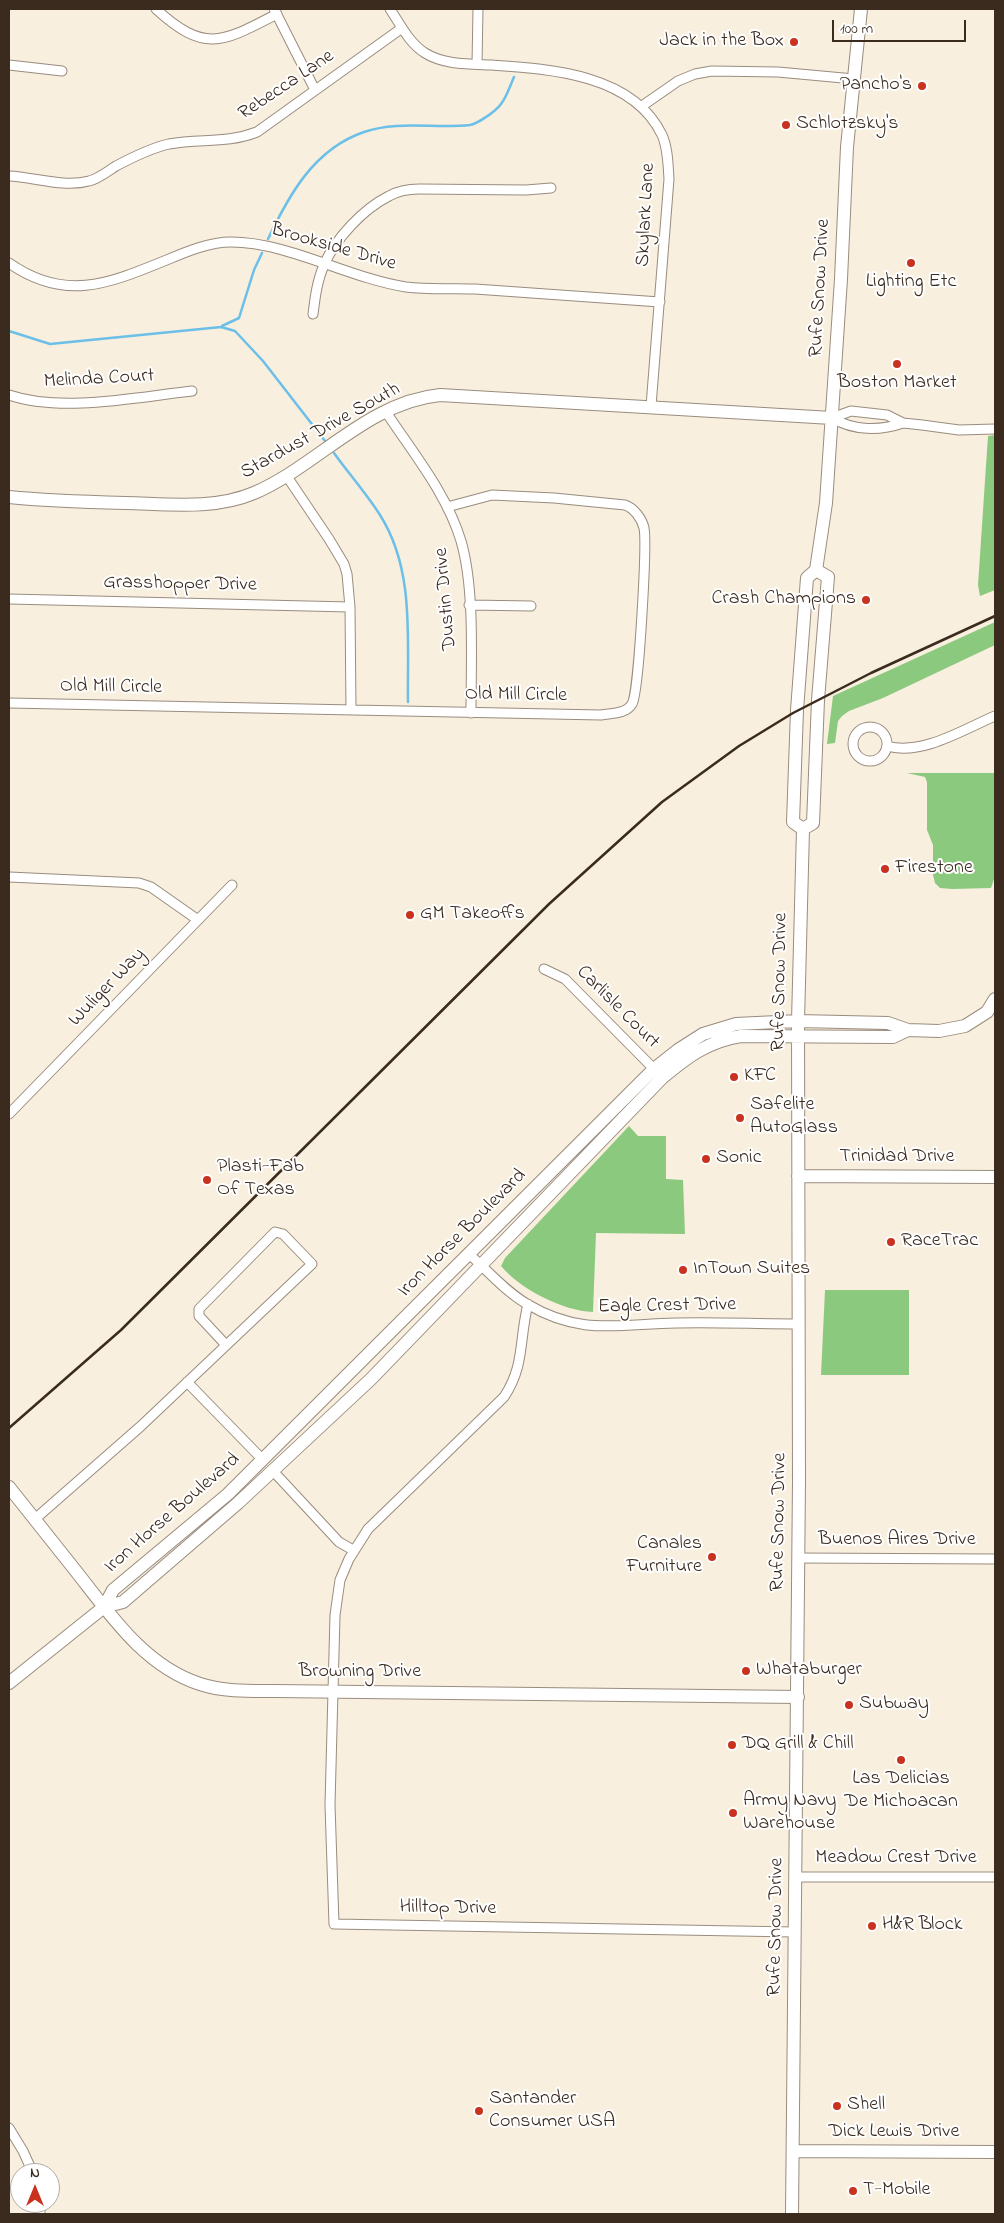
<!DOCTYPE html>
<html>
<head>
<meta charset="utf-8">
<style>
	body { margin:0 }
	#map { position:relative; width:1004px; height:2223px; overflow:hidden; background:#f8efde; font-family:"Indie Flower",sans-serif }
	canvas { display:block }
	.frame { position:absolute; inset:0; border:10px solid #3b2a1e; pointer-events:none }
	.north { position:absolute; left:10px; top:2163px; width:50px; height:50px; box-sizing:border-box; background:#fff; border:1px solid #b1aaa5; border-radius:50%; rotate:0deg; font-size:14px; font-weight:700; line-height:20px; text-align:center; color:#3b2a1e }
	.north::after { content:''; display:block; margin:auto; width:18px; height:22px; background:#c8321e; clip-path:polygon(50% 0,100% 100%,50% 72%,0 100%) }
	.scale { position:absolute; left:832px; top:20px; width:134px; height:22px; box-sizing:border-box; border:2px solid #3b2a1e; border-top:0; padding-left:6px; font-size:15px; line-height:18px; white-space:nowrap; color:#3b2a1e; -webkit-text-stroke:4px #fff; paint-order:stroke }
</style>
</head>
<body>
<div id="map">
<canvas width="1004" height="2223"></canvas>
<div class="frame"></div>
<div class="north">N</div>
<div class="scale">100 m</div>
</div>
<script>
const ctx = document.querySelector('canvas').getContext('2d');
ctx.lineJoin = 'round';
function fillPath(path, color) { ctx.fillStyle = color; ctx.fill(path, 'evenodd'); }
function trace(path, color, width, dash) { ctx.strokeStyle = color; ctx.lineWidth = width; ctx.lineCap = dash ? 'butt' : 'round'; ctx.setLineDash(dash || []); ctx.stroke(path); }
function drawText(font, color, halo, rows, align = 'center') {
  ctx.font = font + ' "Indie Flower",sans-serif'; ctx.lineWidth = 4; ctx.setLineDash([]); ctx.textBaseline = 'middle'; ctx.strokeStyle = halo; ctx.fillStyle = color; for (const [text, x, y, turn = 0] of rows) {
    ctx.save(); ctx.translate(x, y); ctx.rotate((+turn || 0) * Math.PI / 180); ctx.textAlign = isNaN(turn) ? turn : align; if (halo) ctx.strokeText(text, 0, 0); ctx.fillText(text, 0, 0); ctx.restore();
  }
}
fillPath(new Path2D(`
	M995,435V590L980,596L978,585L988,436Z
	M995,622V645L883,698L849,711L842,716L838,721L835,743L827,744L833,696Z
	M907,773H995V876L991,888L952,889L940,888L935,883L933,875V845L927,830V782L925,777Z
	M629,1126L638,1136H666V1179L683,1180L685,1234L596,1233L593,1312C563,1311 520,1289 501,1266L505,1258Z
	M825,1290H909V1375H821Z`), '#8bc97f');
trace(new Path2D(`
	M268,239C289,195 314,149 364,132C398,120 435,129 470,125C479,123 496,111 501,104C507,96 510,86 514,77
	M222,326L239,318L254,270L262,253
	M9,331L50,344L221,327L235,331L263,361L325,441
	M334,453C349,474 366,493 380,515C415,570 407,639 408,702`), '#6cbfe8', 2.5);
const street = new Path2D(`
	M156,9C205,54 223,42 277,14
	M274,9L315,90
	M390,9C400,24 409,43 425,53C444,65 470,64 492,65C550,69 633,74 662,135C668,148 668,165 669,179L651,406
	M477,64L478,9
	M9,65L62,71
	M642,106L678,81L695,74L712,71L778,72L854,79
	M9,176C34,177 64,188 89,181C98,179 108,171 116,166C133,157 151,148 169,144C200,138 226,144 257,132L402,28
	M9,263C66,303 110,283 169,259C188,251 210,242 231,242C288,242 348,278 406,287C429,290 452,288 475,289C536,293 598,298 660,302
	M313,314C315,298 317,281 324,265C335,239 363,209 389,196C398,191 408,189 419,189L526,190L551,188
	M9,395C62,413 137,397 192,391
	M386,412C413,453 447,494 461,541C475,589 471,661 471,713
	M832,418L851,411L887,415L903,423L922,425L959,430L995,429
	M832,418C854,431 880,431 903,423
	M286,475L329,539L344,564L347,574L350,607L351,710
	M9,599L350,607
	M469,605L531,606
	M9,703L601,715C612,713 626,714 632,704C639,693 647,544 644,528C642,519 634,508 625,505L554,498L492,495L447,507
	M853 744a17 17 0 1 1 34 0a17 17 0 1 1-34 0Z
	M887,746C922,756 964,729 995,716
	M9,877L139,883L151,887L198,920
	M544,969L565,979L657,1072
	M9,1114L232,885
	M469,1254C488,1271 505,1291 527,1304C581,1336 618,1324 676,1323C717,1322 757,1324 798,1324
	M528,1304C519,1339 525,1366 504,1397L368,1529L349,1559L340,1580L335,1615L330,1805L334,1924L795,1932
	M187,1382L263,1460
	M273,1471L339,1542L353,1550
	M35,1519L141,1426L312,1264L283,1234L275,1232L199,1309V1316L226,1345
	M798,1558L995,1559
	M797,1877H995
	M9,2128L23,2151L33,2173
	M40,2214V2203`);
const secondary = new Path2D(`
	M9,497C48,501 87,502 126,503C168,504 214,510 254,493C317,466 368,402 440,395L832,418
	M803,829L793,822L797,710L807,578L816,570L826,503L841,279L847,147L861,9
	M803,829L813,823L818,700L828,577L816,570
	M798,1176L995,1177
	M9,1487C31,1515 53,1542 75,1570C110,1614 144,1666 200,1684C224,1692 251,1691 276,1691L798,1697
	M104,1607L123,1602L238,1503L371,1379L662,1078C687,1057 708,1041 741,1036L893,1037L908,1030
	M9,1683L104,1607L113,1590L228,1494L654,1069L678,1050L703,1034L736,1024L798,1021L888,1023L908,1030L939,1031L965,1026L987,1012L995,999
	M793,2151L995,2152
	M792,2214L799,1481L798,1021L803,829`);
trace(street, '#9a8c7e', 11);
trace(secondary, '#9a8c7e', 14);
trace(street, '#fff', 9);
trace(secondary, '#fff', 12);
trace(new Path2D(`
	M9,1428L121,1330L549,904L662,802L739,746L793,713L871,673L995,616`), '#3b2a1e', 2.5);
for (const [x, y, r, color] of [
	[794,42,5,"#c8321e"],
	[922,86,5,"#c8321e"],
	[786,125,5,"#c8321e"],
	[911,263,5,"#c8321e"],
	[897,364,5,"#c8321e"],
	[866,600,5,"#c8321e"],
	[885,869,5,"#c8321e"],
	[410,915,5,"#c8321e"],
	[734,1077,5,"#c8321e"],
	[740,1118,5,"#c8321e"],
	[706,1159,5,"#c8321e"],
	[207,1180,5,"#c8321e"],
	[891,1242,5,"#c8321e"],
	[683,1270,5,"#c8321e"],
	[712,1557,5,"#c8321e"],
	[746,1671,5,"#c8321e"],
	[849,1705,5,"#c8321e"],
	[732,1745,5,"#c8321e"],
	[901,1760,5,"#c8321e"],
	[733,1813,5,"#c8321e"],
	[872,1926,5,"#c8321e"],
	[837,2106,5,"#c8321e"],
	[479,2111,5,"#c8321e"],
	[853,2191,5,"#c8321e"]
]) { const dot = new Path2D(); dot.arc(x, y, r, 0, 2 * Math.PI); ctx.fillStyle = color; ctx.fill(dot); trace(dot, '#fff', 2); }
drawText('20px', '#3b2a1e', '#fff', [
	["Jack in the Box",784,42,"right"],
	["Pancho's",912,86,"right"],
	["Schlotzsky's",796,125],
	["Lighting Etc",911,283,"center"],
	["Boston Market",897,384,"center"],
	["Crash Champions",856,600,"right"],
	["Firestone",895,869],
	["GM Takeoffs",420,915],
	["KFC",744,1077],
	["Safelite",750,1106],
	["AutoGlass",750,1129],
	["Sonic",716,1159],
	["Plasti-Fab",217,1168],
	["Of Texas",217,1191],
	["RaceTrac",901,1242],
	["InTown Suites",693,1270],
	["Canales",702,1545,"right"],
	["Furniture",702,1568,"right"],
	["Whataburger",756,1671],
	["Subway",859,1705],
	["DQ Grill & Chill",742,1745],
	["Las Delicias",901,1780,"center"],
	["De Michoacan",901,1803,"center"],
	["Army Navy",743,1802],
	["Warehouse",743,1825],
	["H&R Block",882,1926],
	["Santander",489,2100],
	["Consumer USA",489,2123],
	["Shell",847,2106],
	["T-Mobile",863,2191]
], 'left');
drawText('20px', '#3b2a1e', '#fff', [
	["Rebecca Lane",287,86,-34],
	["Skylark Lane",647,215,-87],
	["Brookside Drive",333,248,16],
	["Rufe Snow Drive",821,288,-87],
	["Melinda Court",99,380,-3],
	["Stardust Drive South",321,432,-29],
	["Grasshopper Drive",180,585,1],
	["Dustin Drive",447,599,-95],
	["Old Mill Circle",111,688,1],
	["Old Mill Circle",516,696,1],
	["Rufe Snow Drive",781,982,-89],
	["Wuliger Way",108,988,-46],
	["Carlisle Court",617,1008,45],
	["Trinidad Drive",897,1158],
	["Iron Horse Boulevard",463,1234,-45],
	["Eagle Crest Drive",667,1307,-1],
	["Iron Horse Boulevard",173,1514,-41],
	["Rufe Snow Drive",780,1522,-89],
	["Buenos Aires Drive",897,1541],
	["Browning Drive",360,1673],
	["Meadow Crest Drive",896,1859],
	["Hilltop Drive",448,1909,1],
	["Rufe Snow Drive",777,1927,-89],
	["Dick Lewis Drive",894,2133]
]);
</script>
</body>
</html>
